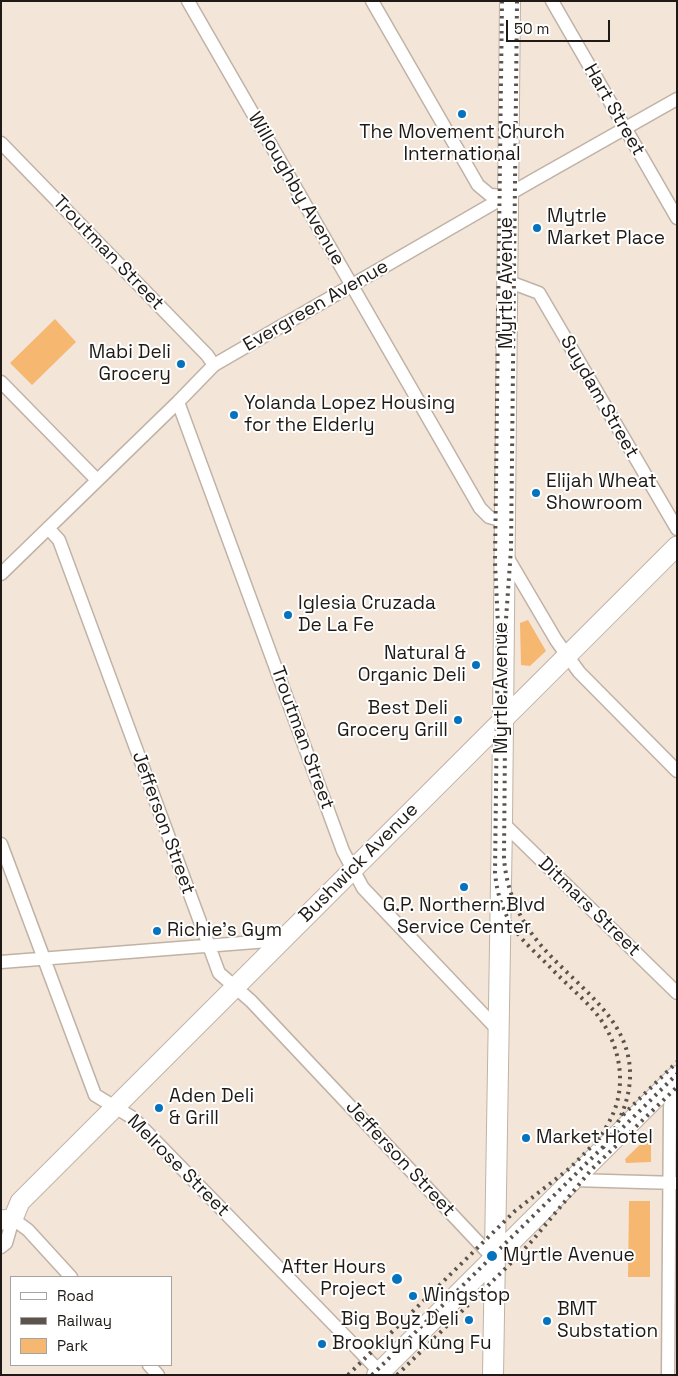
<!DOCTYPE html>
<html>
<head>
<meta charset="utf-8">
<style>
	body { margin:0 }
	#map { position:relative; width:678px; height:1376px; overflow:hidden; background:#f3e6d8; font-family:"Space Grotesk",sans-serif }
	canvas { display:block }
	.frame { position:absolute; inset:0; border:2px solid #1f1a15; pointer-events:none }
	.legend { position:absolute; left:10px; top:1276px; width:162px; height:90px; box-sizing:border-box; background:#fff; border:1px solid #a5a3a1; margin:0; padding:6px 9px; list-style:none; font-size:15px; color:#1f1a15 }
	.legend li { display:flex; align-items:center; gap:10px; height:25px }
	.legend b { width:25px; border:1px solid #a5a3a1 }
	.scale { position:absolute; left:506px; top:20px; width:104px; height:22px; box-sizing:border-box; border:2px solid #1f1a15; border-top:0; padding-left:6px; font-size:15px; line-height:18px; white-space:nowrap; color:#1f1a15; -webkit-text-stroke:4px #fff; paint-order:stroke }
</style>
</head>
<body>
<div id="map">
<canvas width="678" height="1376"></canvas>
<div class="frame"></div>
<ul class="legend">
<li><b style="height:6px;background:#fff"></b>Road</li>
<li><b style="height:6px;background:#5b534c"></b>Railway</li>
<li><b style="height:14px;background:#f6b771"></b>Park</li>
</ul>
<div class="scale">50 m</div>
</div>
<script>
const ctx = document.querySelector('canvas').getContext('2d');
ctx.lineJoin = 'round';
function fillPath(path, color) { ctx.fillStyle = color; ctx.fill(path, 'evenodd'); }
function trace(path, color, width, dash) { ctx.strokeStyle = color; ctx.lineWidth = width; ctx.lineCap = dash ? 'butt' : 'round'; ctx.setLineDash(dash || []); ctx.stroke(path); }
function drawText(font, color, halo, rows, align = 'center') {
  ctx.font = font + ' "Space Grotesk",sans-serif'; ctx.lineWidth = 4; ctx.setLineDash([]); ctx.textBaseline = 'middle'; ctx.strokeStyle = halo; ctx.fillStyle = color; for (const [text, x, y, turn = 0] of rows) {
    ctx.save(); ctx.translate(x, y); ctx.rotate((+turn || 0) * Math.PI / 180); ctx.textAlign = isNaN(turn) ? turn : align; if (halo) ctx.strokeText(text, 0, 0); ctx.fillText(text, 0, 0); ctx.restore();
  }
}
fillPath(new Path2D(`
	M55,319L76,342L32,385L10,363Z
	M528,620L546,651L530,666L521,665L520,623Z
	M649,1136L651,1138V1162L626,1163L625,1159Z
	M629,1201H650V1277H628Z`), '#f6b771');
const minor = new Path2D(`
	M188,1L480,508L489,517L504,521
	M372,1L478,185L490,195L507,196
	M552,1L677,218
	M1,143L207,355L214,365
	M507,281L539,293L677,529
	M1,382L97,480
	M178,402L343,851L363,888L499,1031
	M48,528L59,540L219,973L251,1001L494,1259
	M506,555L556,640L579,672L677,771
	M1,574L178,402L214,365L532,181L677,99
	M502,822L677,993
	M1,844L95,1095L133,1118L380,1372
	M1,962L281,940
	M573,1180L677,1183
	M1,1247L6,1243L13,1219L28,1230L71,1277
	M149,1365L158,1375
	M668,1375L670,1108L672,1081`);
const secondary = new Path2D(`
	M1,1220L13,1219L20,1202L677,546`);
const primary = new Path2D(`
	M377,1375L677,1076
	M493,1375L502,822L510,1`);
trace(minor, '#c0b3a6', 15);
trace(secondary, '#c0b3a6', 21);
trace(primary, '#c0b3a6', 22);
trace(minor, '#fff', 12);
trace(secondary, '#fff', 19);
trace(primary, '#fff', 20);
trace(new Path2D(`
	M502,1L495,562L498,625L495,873C497,893 502,910 513,927C523,942 537,954 549,966C564,982 581,996 595,1012C619,1041 628,1082 612,1116C608,1125 602,1134 596,1142
	M517,1L511,549L506,619L504,858C506,887 517,915 535,938C555,964 582,984 603,1009C643,1055 635,1101 603,1148
	M623,1115L677,1062
	M348,1375L515,1211L570,1168L600,1138
	M372,1375L677,1074
	M397,1375L515,1259L532,1241L591,1170L677,1087`), '#5b534c', 4, [2.5, 5]);
for (const [x, y, r, color] of [
	[462,114,5,"#0572bd"],
	[537,228,5,"#0572bd"],
	[181,364,5,"#0572bd"],
	[234,415,5,"#0572bd"],
	[536,493,5,"#0572bd"],
	[288,615,5,"#0572bd"],
	[476,665,5,"#0572bd"],
	[458,720,5,"#0572bd"],
	[464,887,5,"#0572bd"],
	[157,931,5,"#0572bd"],
	[159,1108,5,"#0572bd"],
	[526,1138,5,"#0572bd"],
	[492,1256,6,"#0572bd"],
	[397,1279,6,"#0572bd"],
	[413,1296,5,"#0572bd"],
	[469,1320,5,"#0572bd"],
	[547,1321,5,"#0572bd"],
	[322,1344,5,"#0572bd"]
]) { const dot = new Path2D(); dot.arc(x, y, r, 0, 2 * Math.PI); ctx.fillStyle = color; ctx.fill(dot); trace(dot, '#fff', 2); }
drawText('19px', '#1f1a15', '#fff', [
	["Hart Street",614,110,60],
	["Willoughby Avenue",296,189,60],
	["Troutman Street",108,253,46],
	["Myrtle Avenue",507,283,-90],
	["Evergreen Avenue",316,306,-30],
	["Suydam Street",599,397,60],
	["Myrtle Avenue",502,688,-90],
	["Troutman Street",302,738,70],
	["Jefferson Street",163,823,70],
	["Bushwick Avenue",359,863,-45],
	["Ditmars Street",589,907,44],
	["Jefferson Street",400,1159,47],
	["Melrose Street",178,1166,45]
]);
drawText('19px', '#1f1a15', '#fff', [
	["The Movement Church",462,133,"center"],
	["International",462,155,"center"],
	["Mytrle",547,217],
	["Market Place",547,239],
	["Mabi Deli",171,353,"right"],
	["Grocery",171,375,"right"],
	["Yolanda Lopez Housing",244,404],
	["for the Elderly",244,426],
	["Elijah Wheat",546,482],
	["Showroom",546,504],
	["Iglesia Cruzada",298,604],
	["De La Fe",298,626],
	["Natural &",466,654,"right"],
	["Organic Deli",466,676,"right"],
	["Best Deli",448,709,"right"],
	["Grocery Grill",448,731,"right"],
	["G.P. Northern Blvd",464,906,"center"],
	["Service Center",464,928,"center"],
	["Richie's Gym",167,931],
	["Aden Deli",169,1097],
	["& Grill",169,1119],
	["Market Hotel",536,1138],
	["Myrtle Avenue",503,1256],
	["After Hours",386,1268,"right"],
	["Project",386,1290,"right"],
	["Wingstop",423,1296],
	["BMT",557,1310],
	["Substation",557,1332],
	["Big Boyz Deli",459,1320,"right"],
	["Brooklyn Kung Fu",332,1344]
], 'left');
</script>
</body>
</html>
